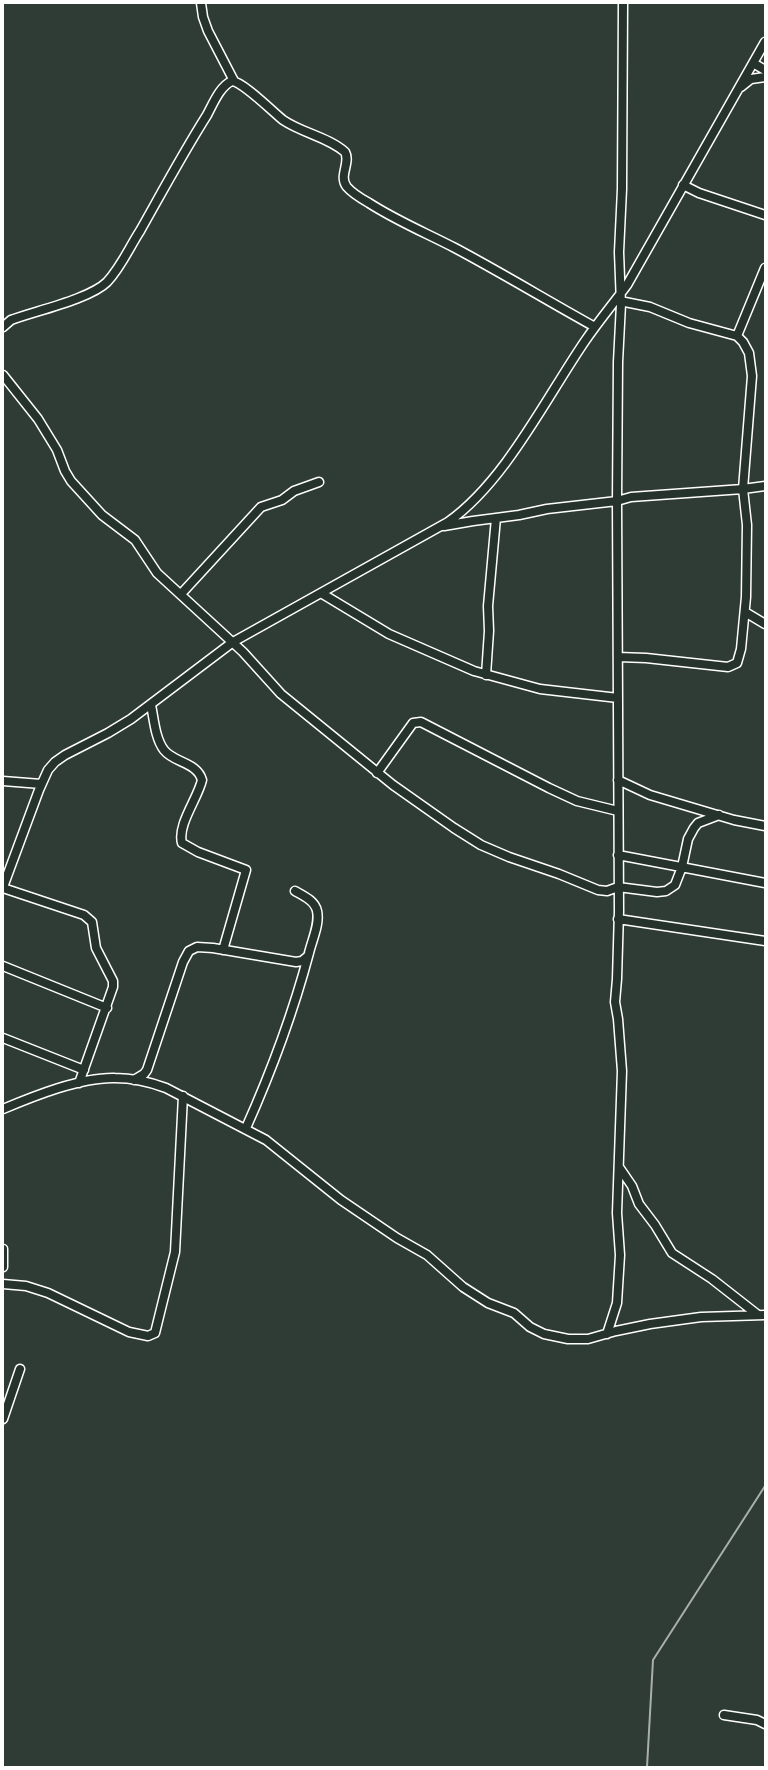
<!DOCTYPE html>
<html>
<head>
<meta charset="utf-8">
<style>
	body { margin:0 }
	#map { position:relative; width:768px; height:1770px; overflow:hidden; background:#2f3b35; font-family:Mynerve,sans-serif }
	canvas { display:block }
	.frame { position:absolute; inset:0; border:4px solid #fff; pointer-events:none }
</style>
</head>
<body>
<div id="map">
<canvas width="768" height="1770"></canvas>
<div class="frame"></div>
</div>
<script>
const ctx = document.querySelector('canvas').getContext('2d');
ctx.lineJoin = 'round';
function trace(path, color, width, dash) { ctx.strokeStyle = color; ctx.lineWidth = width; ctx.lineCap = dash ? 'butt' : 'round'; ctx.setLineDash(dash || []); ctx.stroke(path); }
trace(new Path2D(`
	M647,1767L653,1660L765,1486`), '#a9afac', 2);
const minor = new Path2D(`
	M201,3L203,17L208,31L234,81
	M753,63L765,70
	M741,87L751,79L765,77
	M683,185L699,193L765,215
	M3,327L11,320C35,311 90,299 107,282C121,267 129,248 140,231C162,192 183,153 207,115C213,104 220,86 232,81C243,82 272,111 283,120C302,133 328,137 345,152C351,163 338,176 347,187C353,194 362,199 369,203C397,221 426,233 455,248C502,273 548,301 595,327
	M737,336L765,268
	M3,375L38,419L57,450L65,471L71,481L102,515L135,540L157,573L243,652L281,694L393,785L454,828L481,845L509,857L559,874L598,890L607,891L618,887L657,892L666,891L675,885L682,867L688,839L694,828L698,823L719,815
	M444,526L473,521L519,515L547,509L617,501L631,497L743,489L765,486
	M321,593L389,634L474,671L540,689L618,698
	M181,594L261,507L282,500L294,491L319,482
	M745,612L765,624
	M618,657L646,658L728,667L737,663L741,649L746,597L747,525L743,489L752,376L749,353L743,342L737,336L689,323L650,307L620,301
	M486,675L489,631L488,606L496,518
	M151,705C154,719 155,738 164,750C174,763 197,762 202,780C198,798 177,825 182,843L198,852L246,870L223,950
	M377,773L413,723L421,722L549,788L577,801L618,811
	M618,780L650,795L734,820L765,826
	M3,781L41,784
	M618,855L765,883
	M3,887L39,790L48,770L55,762L65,755L108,733L131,719L233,642L448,522C505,482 546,398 585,341C598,322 613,304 627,285L765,42
	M3,888L84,915L92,922L96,948L113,981V987L79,1083
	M618,919L765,941
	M3,966L107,1008
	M3,1038L84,1070
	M134,1080L144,1074L147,1070L183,962L189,951L197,947L213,948L296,962L302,961L308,956
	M3,1109C34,1096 81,1077 115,1078C132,1078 150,1082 166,1088L266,1140L341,1200L397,1238L427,1255L463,1287L488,1303L514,1313L530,1327L544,1334L568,1339H588L616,1331L650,1324L701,1317L765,1315
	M246,1128C271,1072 293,1013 309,953C312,940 320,924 317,911C315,901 304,896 295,891
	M619,1167L632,1186L639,1204L655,1225L672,1253L712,1279L758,1315
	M3,1249V1267
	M3,1284L26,1286L48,1293L129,1332L148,1336L155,1333L175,1252L183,1096
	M607,1334L617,1303L620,1255L617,1213L622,1071L618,1019L615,1002L617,979L619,911L617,501L618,362L621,304L619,252L622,189L623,3
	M3,1419L20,1369
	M724,1715L757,1720L765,1724`);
trace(minor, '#fff', 11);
trace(minor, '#26332d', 8);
</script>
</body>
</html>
